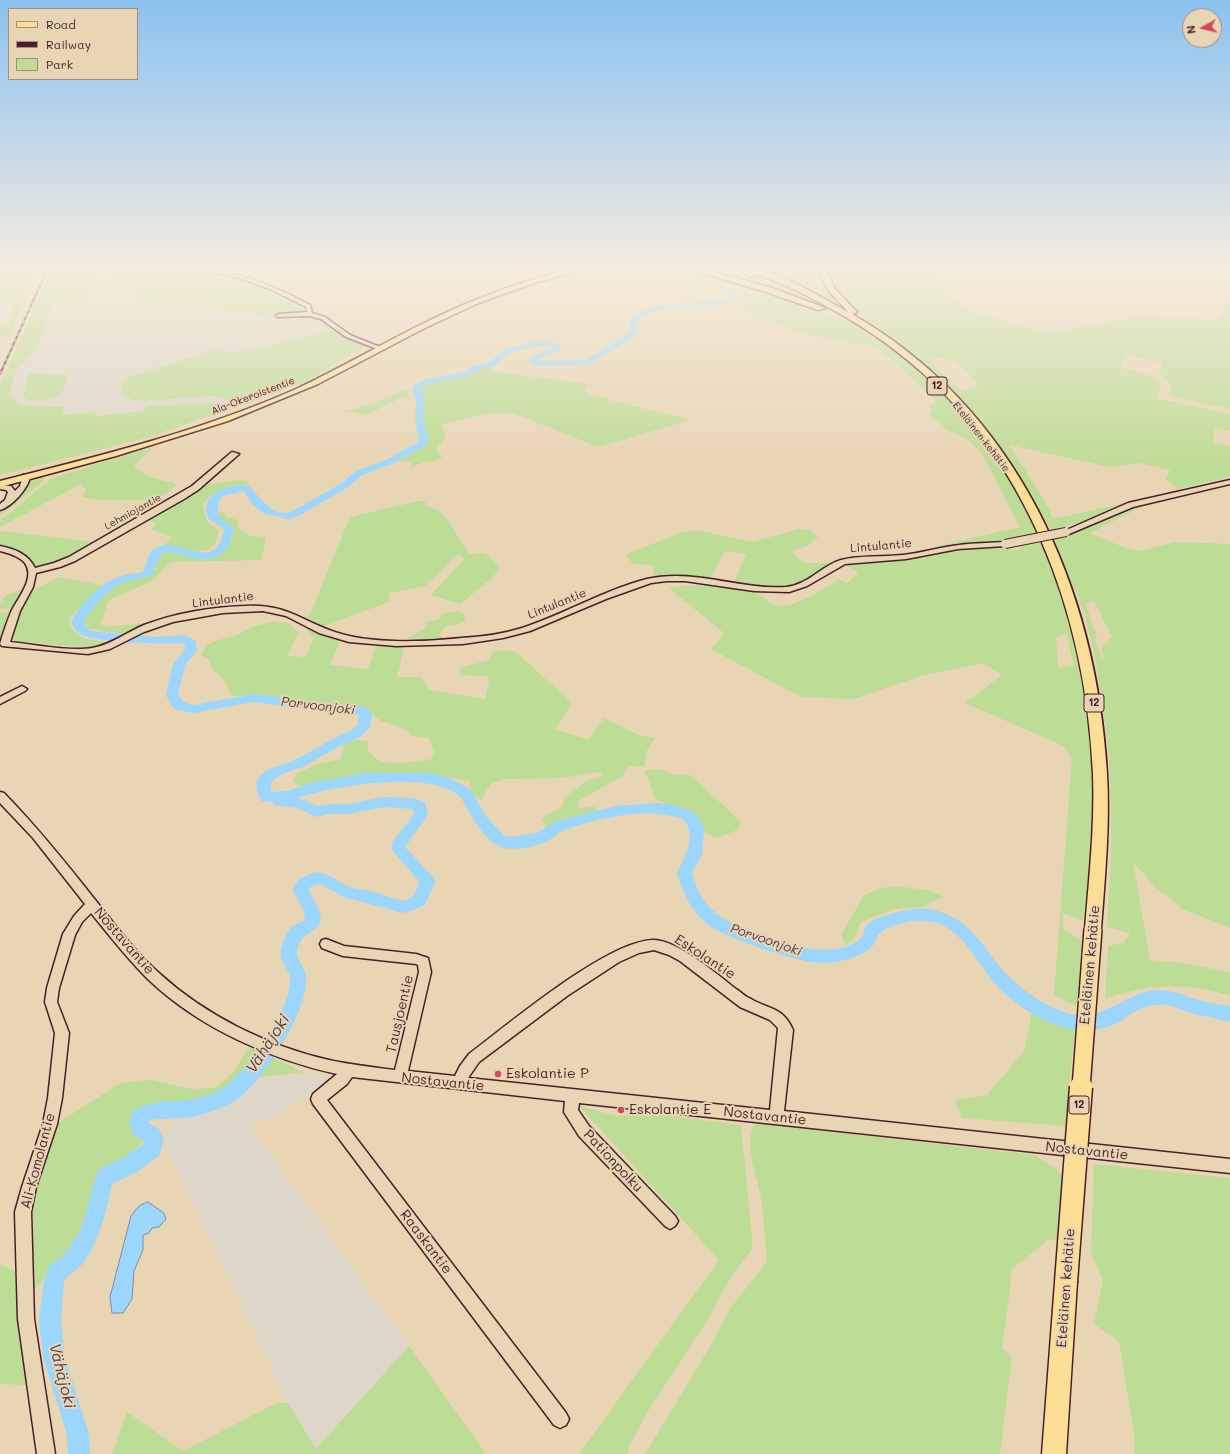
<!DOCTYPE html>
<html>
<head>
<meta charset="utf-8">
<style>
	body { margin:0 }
	#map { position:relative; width:1230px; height:1454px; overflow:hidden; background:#e8d5b3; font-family:Mali,sans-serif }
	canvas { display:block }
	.legend { position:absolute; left:8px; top:8px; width:130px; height:72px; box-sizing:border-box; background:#e8d5b3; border:1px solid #a98c7d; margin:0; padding:5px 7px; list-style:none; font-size:12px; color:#4a1f2b }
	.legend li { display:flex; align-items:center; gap:8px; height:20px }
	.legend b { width:20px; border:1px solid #a98c7d }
	.north { position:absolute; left:1182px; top:8px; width:40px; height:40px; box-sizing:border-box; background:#e8d5b3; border:1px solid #a98c7d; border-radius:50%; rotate:262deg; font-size:11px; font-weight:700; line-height:16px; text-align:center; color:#4a1f2b }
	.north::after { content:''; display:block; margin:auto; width:14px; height:18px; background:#d1495b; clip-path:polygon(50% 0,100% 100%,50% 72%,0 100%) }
</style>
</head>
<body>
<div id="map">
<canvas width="1230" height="1454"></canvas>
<ul class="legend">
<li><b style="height:5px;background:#fcde96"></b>Road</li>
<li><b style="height:5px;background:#4a1f2b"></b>Railway</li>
<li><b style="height:11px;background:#bddc95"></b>Park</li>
</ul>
<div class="north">N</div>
</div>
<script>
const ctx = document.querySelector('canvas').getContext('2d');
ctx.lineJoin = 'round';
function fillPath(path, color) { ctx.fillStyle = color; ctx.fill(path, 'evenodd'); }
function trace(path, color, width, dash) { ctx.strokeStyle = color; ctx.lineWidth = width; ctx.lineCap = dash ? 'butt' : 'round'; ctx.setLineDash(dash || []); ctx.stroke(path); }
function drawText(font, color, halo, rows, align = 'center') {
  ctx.font = font + ' Mali,sans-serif'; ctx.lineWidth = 4; ctx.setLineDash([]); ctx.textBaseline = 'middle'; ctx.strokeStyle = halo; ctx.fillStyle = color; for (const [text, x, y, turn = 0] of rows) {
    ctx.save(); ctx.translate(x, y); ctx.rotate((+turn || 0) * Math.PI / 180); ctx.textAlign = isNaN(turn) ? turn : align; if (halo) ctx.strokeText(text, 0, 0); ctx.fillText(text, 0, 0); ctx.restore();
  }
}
fillPath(new Path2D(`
	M113,290L143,307L192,302L226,314L249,312L257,316L288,313V316L316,318L328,331L281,341L282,343L250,351L235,353L214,350L174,362L125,378L120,393L133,400H164L214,396L242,405L215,416L214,414L221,405L208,403L146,406L144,411L96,416L94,412L63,415V407L28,406L17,404L8,396L17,369L38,348L52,304L83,301L84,292Z
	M14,302L8,323L0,326V304Z
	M304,1072L330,1077L280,1115L252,1123L254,1132L409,1346L316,1449L288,1403L163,1140L174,1117L235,1098L250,1078Z`), '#ddd6c9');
fillPath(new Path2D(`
	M0,266H41L9,336L0,337V326L9,323L14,302L0,304Z
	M53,266H83L100,281L113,290L84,292L83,301L52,304L38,348L17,369L8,396C24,409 43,407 63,407V415L94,412L96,416L144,411L146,406L208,403L221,405L214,414L149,437L0,475V385Z
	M96,266C148,266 205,265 255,283C271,289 286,299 301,307L303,311L257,316L249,312H230L195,300L147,305Z
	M193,266H238L258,279L221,268Z
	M668,266H679L710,275L713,284L730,292L733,296L731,299L724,298L727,295L725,293L704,284L702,280L703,277Z
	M804,266H819L850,313L782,279L756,268L784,270Z
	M825,266H937L932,270L949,295L974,313L1050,333L1131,318L1218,319L1230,301V409L1169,396L1171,384L1158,373L1163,363L1125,354L1121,367L1152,376L1161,383L1157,398L1230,414V431L1214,427V442L1230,446V477L1178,489L1166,480L1170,470L1141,463L1110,467L1009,445L1046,503L1053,519L1125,503L1086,520L1051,531C1019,471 978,414 927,368C900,343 868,323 841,297L833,287ZM926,356L956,361L979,385L961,391Z
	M726,267H732L800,293L849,320L800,299L724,275Z
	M715,278L723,280H729C771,292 813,304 852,324C927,364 1006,456 1038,534L1010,540L934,547L1020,527L985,459L977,448L967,439L947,430L929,414L932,410L929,405L937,403L899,366L875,346L798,333L797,331L745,313L741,309L744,294L734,289L736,288L722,285L715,280Z
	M316,318H321L345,337L365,346L340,360L317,376L243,406L215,396L144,401L133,400L120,394L125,378L214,350L235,353L282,343L281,341L328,331Z
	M501,363L492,367L491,371L596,385H588L584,391L591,395L609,398L608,400L691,420L598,447L513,413H491L441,425L446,437L436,449L442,458C432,464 426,458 412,468L411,462L399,461L425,444L427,439L422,419L421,389L431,383L468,375L478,369Z
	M28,373L66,375L68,376L61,395C51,400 32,404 23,397Z
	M407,389L408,398L403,397L365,416L355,412L340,413L372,403Z
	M150,448L154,449L141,458L134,466C146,478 161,480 177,484C172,489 168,494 160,497C147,502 96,501 82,497L86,490L81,484L0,527V521L52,478Z
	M42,476L44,481L0,516V512L29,482Z
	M242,480L249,482L246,486C227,488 214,490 202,505L208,523L219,530C215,563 186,547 163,547L172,537L151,529L156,524L146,519L202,485Z
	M419,501H427L424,504L427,507L437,509L447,519L469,554L485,553L500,567L493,577L460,604L431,595L464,559L459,554L425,586L389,593V602L323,626L305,616L310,615L350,517Z
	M1140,505L1143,506L1090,533L1123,547L1139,551L1176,542L1230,544V928L1183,909L1157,889L1133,862L1150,961L1177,962L1230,972V996C1191,982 1143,984 1105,999L1108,946L1124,943L1130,933L1107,927L1111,857V802L1109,755L1103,709L1095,658L1085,615L1053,539L1063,536L1113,514ZM1094,601L1112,637L1101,648L1104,658H1102L1095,640L1097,633L1093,628L1086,604Z
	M222,511L225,513L226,517L237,520L239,529L249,536L264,537L266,540L261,560L171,562C165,566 159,576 151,581C137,589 121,593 108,601L101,624L106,627L145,623L125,634L89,629L82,620C91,609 108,586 122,582C135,578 146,579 156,569L157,556L165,551L191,557L220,555L232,540V528L216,515Z
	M799,529L810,530L818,537L809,545L791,552L805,563H829C823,568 818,574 812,578C789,593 759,588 734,583L746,554L725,551L710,579L653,576L654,566L632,563L626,554L681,533L696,530L752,542Z
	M0,531L95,542L56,564L37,569C29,555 14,550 0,545Z
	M1043,542C1057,580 1072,618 1080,658C1093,723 1095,791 1090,858C1089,879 1088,900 1083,921L1063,913V929L1082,941L1077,1007L1054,995L1072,759L1064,746L965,703L1002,675L983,663L921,676L854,699L801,697L711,649L724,633L669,588C694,584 714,585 739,590C744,591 752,591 757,594C766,598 770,605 781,606C796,607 827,587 839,579L847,583L859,573L846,565C865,563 883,562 902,560C941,555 978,540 1018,551L1022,546ZM1066,633L1074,665L1058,668L1056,638Z
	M59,577L105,586L71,616L69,623C79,641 88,639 107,642L92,648L15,641L12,633L22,610L32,591Z
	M24,589L14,608L0,609V603L7,595Z
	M458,611L464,614L465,620L457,625L445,627L439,635L444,638L443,640L408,638L425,629L426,622L439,619L442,614Z
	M12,612L0,641V613Z
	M273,622L288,623L299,632L287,656L306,657L314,639L307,630L309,628L322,635L340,641L330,665L368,669L376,646L404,647L397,677H422L428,690L485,699L489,682L487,676L460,675V668L489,660L492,652L503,650L516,652L572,703L555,730L588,739L604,718L639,735L655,738L647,750L644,767L630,766L621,777L578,801V808L595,807L600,812L579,817H566L546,829L542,818L563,806L564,799L586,781L602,777L603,774L598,772L562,778L506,779L491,783L481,800C472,797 470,791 470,781L435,775L380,773L353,776L302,787L293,782L297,773L318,764L341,759L344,743L356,740L368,741V751L380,762L405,763L432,759L435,752L429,738L412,736L405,729L381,721L364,708L252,695L232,696L223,678L211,668L209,660L201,655L206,646L215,641L238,635L251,627Z
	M659,769L672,774L690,775L741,822L737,830L717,838L704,832L697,819L682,808L656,800L645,771Z
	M895,886L928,890L943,897L923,907L893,909L861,922L854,939L846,945L841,935L864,895L882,888Z
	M1032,1011L1052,1022L1075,1028L1065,1126L962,1118L955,1100L987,1095L1024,1051Z
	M249,1047L304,1072L238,1080L226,1086L219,1093L190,1102L157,1107L142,1111L134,1122L139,1131L147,1139L101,1177L91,1198L74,1248L58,1262L31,1294L30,1208L33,1186L53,1126L121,1083L151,1080L192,1089L214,1088L232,1074Z
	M579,1106L617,1116L655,1114L741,1125L752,1236V1249L730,1278L707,1321L648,1411L629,1447L627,1454H579L719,1260Z
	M761,1124L1035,1155L1063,1174L1057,1241L1049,1239L1011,1270L1010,1290L1002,1349L1012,1357L1000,1454H645L708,1350L730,1309L767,1261C765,1239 764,1215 760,1193C756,1175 744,1141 754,1125Z
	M1094,1164L1230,1178V1454H1134L1135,1440L1119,1341L1094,1324L1103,1280L1091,1254Z
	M0,1264L14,1270C24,1307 23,1346 27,1385L0,1384Z
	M409,1346L486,1454H112L127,1412L183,1451L277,1403H288L316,1449Z`), '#bddc95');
const water = new Path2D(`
	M148,1202L164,1213L166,1219L159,1227L152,1228L149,1233L143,1235V1250L134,1271L132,1299L123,1313H112L110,1297L131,1216L139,1206Z`);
fillPath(water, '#9dd6fd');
trace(water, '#7c8da9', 1);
trace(new Path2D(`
	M205,266L238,267
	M241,267L248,266`), '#7c8da9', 1);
fillPath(new Path2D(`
	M720,266H726L725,274L716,280C723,288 734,287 740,297L738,301L716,306L676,307L648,314L638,319L636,336L590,364L533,366L530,361L532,355L554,348L549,346L528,348L512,353L504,357L497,365L479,370L468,376L432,383L421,388L424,400L423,419L429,440L425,446L394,463L362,475L348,487L299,516L292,518L288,519L263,513L252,504L244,491L223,496L218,502V516L234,528C230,556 212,564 186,556C178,554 170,550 162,553L151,576L125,582L117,585L100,600L85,618L83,621L85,626L91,631L156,637L184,635L195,640L197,651L185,665L178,695L185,703L194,705L253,694L362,707L367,708L372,714L370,727L360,737L338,747L303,767L284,773L271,782V792L287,791L311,783L366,773H431L452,779L470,789L488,819L505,836L511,837L537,833L556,821L616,806L656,803L669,804L693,811L702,823L704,830L702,855L692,873C696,889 703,902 716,913C727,923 742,927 756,932C784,942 817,957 848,946C853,944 860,940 863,935C864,932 864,928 866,926C875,915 916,906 929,909C968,916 979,942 1002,969C1018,987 1041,1004 1064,1012C1100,1026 1123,993 1156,990C1171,989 1182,995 1196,999C1207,1003 1219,1004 1230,1006V1022C1219,1019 1209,1017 1198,1015C1182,1011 1170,1002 1154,1005C1142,1007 1133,1012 1124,1019C1107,1031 1080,1033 1061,1027C1040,1020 1018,1006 1002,991C979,969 963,924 927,921C914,919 891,924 880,933C877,935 876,940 874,944C869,951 860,955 852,958C839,962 827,964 813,962C791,960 722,937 706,923C691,910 682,892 677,873C685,856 698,836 683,819C646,807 603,817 567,829C559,831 554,838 546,842C538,846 520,849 511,849C490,848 477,826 468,810C465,806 463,800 460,797C432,769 332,786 298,798L318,806L329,804H348L384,797L412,798L425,802L428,815L405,847L432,876L435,880L433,888L425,904L415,910L403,913L343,897L321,884L310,887L309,891C312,898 318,905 320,913C326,934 297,929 297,954C297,961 307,967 306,982C304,1018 265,1077 238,1099C230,1105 219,1109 210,1112C201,1115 190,1118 180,1118C170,1120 157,1117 147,1122L159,1129L164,1140L159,1156L137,1172L112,1184C106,1212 100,1238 84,1262C79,1270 68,1274 64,1281L61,1320L65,1357L88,1431L90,1454H68L66,1431L43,1357L39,1320L44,1281L47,1272L50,1265L64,1256L81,1229L97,1172L103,1167L123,1158L145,1143V1141L134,1135L129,1122L133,1111C148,1101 162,1102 179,1101C198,1100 218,1094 232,1081C254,1060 283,1019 289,989C293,969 286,973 281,958C279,950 286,933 292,927C295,924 301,922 305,920L304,911L293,891C294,885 297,880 303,877C322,866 331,878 347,886C355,890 364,889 371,891C392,896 413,913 419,881L391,849L393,841L414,814L413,809L384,807L348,814H329L317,817L297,808L275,805L273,802L261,801C258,795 254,783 259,777C268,766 283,766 295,760C314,750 331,739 350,731L358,725L359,715L253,702L194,713L177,710L171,705L166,695L173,664L185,650V645L182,643C163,644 94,643 80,634C75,631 73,626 71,621C82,605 97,585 116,578C124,574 134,574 143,572C147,565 147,555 153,550C176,531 216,579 224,529L209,519C196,495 231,481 249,486C261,497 271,518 291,512L342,483L356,471L388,459L418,442L419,440L415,419L416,400L412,389C422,374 447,378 463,372C466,371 470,368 473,366C479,364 486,364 491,361C494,359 496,355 500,353C511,345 550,337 561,346V351L539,358L538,361L586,360L629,333L630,318C649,299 706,305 732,298L730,293L716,287L709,279L719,273Z`), '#9dd6fd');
const minor = new Path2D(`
	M97,266H103V268L107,270L104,272L98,270Z
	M160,266C219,266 258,277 310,305L312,313L325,317L350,335L385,349L380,350L346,337L321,319L309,316L277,317L276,316L279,314L307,312V311L306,307L270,289L237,277L203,271Z
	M557,266H563L571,272L566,273Z
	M232,452L239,454L198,490L184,499L75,561L60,567L36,573L33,587L20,611L10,642C32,644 71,652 92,648C111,645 127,632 144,625C176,613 211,607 245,606C286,603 303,622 338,633C371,644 426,642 461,638C482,637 503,634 522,628C565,614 604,590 647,579C694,568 739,590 786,587C808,585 821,566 841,560C858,555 884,557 903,555C922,553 940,547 959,545C974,543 990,543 1005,542L1009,544L1005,546L958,549L906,559L845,564L807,586L789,592L754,591L685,581H667L651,583L606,599L530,631L503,638L463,644L396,646L349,642L319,633L286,616L263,611L223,613L173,622L144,632L110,649L88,654L2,646L0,644C3,633 7,622 11,612C17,599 36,578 25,563C19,556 8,553 0,551V546C15,549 28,554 35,568L54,563L69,557L192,486Z
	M23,475H26L30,477C28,489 11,507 0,510V504L5,500L8,492L6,490L0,489V485L11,486L15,491L20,486Z
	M1230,480V484L1133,507L1069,534H1063L1062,532L1128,503Z
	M22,686L27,689L25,691L0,704V697Z
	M0,792L4,793C37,827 67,864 96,901C116,926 136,953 160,974C206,1016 268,1046 329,1060C351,1065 373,1067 395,1070L419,972L418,965L416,964L343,956L322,948L320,944L322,940L326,939L344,946L416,954L428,958L431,972L408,1071L455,1076L460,1066L469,1054C509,1024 607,941 653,940C676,939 718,975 736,989C741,992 745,997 751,999C770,1010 783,1007 793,1030L784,1111L1230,1159V1173L579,1103L578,1110L589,1126L675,1216L678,1221L675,1226L670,1229L665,1226L579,1136L564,1112L565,1101L352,1077L347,1084L327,1100L566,1413L569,1419L566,1425L560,1428L554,1425L313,1104L311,1099L313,1094L337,1074C272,1060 200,1028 151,982C129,961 110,936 91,913L82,922L75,935L59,988L57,1002L69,1033L62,1098L57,1124L36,1187L31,1212L34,1319L55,1454H37L18,1319L15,1212L22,1187L43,1124L48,1098L55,1033L45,1002L47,988L63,934L74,916L85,904L33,838L0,803ZM654,950L669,955L680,961L740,1007L770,1020L778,1028L770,1110L468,1078L479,1062L567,996L619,962L639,953Z`);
const major = new Path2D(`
	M583,266H595L534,283L476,304L421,330L318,384L228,421L116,456L0,487V481C100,456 201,431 296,389C337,370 376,347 416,327C469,300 525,279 583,266Z`);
const highway = new Path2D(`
	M679,266H691L769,287L825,308L818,310L763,291Z
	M729,266H740L759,275L752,277Z
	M743,266C768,266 826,299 849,313L828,290L817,266H825L835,289L857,312L852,314C1018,410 1096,587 1107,773C1110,825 1105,877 1101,929L1099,934L1093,936L1087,934L1085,929C1089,878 1095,826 1093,774C1086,614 1027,451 896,351C864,326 828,306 791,288C776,281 757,276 743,266Z
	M759,266L783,268L805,266L783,272L759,269Z
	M1066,1271L1074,1274L1077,1282L1066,1454H1042L1055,1282L1058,1274Z`);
trace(minor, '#4a1f2b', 3);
trace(major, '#4a1f2b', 3);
trace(highway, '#4a1f2b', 3);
fillPath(minor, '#e8d5b3');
fillPath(major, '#fcde96');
fillPath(highway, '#fcde96');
const rail = new Path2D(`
	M0,374L49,266`);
trace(rail, '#4a1f2b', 2);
trace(rail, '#e8d5b3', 1, [3.5]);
const minorBridge = new Path2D(`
	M1005,544L1066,532`);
const highwayBridgeFar1 = new Path2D(`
	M1081,1088L1093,929`);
const highwayBridge = new Path2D(`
	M1066,1282L1081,1087`);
trace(minorBridge, '#4a1f2b', 10, []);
trace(highwayBridgeFar1, '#4a1f2b', 20, []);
trace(highwayBridge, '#4a1f2b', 25, []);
trace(minorBridge, '#e8d5b3', 8);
trace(highwayBridgeFar1, '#fcde96', 17);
trace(highwayBridge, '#fcde96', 22);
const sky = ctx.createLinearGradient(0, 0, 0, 470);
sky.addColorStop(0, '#8ac2f0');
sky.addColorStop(0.57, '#f5ecdd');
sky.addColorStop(1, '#f5ecdd00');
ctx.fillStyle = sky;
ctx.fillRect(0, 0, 1230, 470);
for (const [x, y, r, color] of [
	[498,1074,4,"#d1495b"],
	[621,1110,4,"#d1495b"]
]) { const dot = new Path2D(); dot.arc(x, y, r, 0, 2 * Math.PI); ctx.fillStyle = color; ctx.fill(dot); trace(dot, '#e8d5b3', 1.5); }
drawText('10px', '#4a1f2b', '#e8d5b3', [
	["Ala-Okeroistentie",253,396,-21],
	["Eteläinen kehätie",981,437,52],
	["Lehmiojantie",133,512,-29]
]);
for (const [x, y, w] of [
	[937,386,20],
	[1094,703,20],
	[1079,1105,20]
]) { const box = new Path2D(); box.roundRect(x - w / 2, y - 9, w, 18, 3); ctx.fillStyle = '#e8d5b3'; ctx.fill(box); trace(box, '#4a1f2b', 1); }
drawText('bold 11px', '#4a1f2b', null, [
	["12",937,386],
	["12",1094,703],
	["12",1079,1105]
]);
drawText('12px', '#4a1f2b', '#e8d5b3', [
	["Lintulantie",881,546,-5],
	["Lintulantie",223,600,-7],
	["Lintulantie",557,604,-22]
]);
drawText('italic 13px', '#563a4a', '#e8d5b3', [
	["Porvoonjoki",318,706,7],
	["Porvoonjoki",766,940,19]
]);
drawText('14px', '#4a1f2b', '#e8d5b3', [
	["Nostavantie",124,941,49],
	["Eskolantie",705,957,33],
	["Eteläinen kehätie",1090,965,-85],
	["Tausjoentie",400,1014,-77],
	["Nostavantie",443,1082,6],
	["Nostavantie",765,1116,6],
	["Nostavantie",1087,1151,6],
	["Ali-Komolantie",38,1161,-75],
	["Pationpolku",613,1161,47],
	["Raaskantie",426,1242,53],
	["Eteläinen kehätie",1066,1288,-86]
]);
drawText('14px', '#4a1f2b', '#e8d5b3', [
	["Eskolantie P",506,1074],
	["Eskolantie E",629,1110]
], 'left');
drawText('italic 16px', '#563a4a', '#e8d5b3', [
	["Vähäjoki",268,1044,-57],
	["Vähäjoki",62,1376,76]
]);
</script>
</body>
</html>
